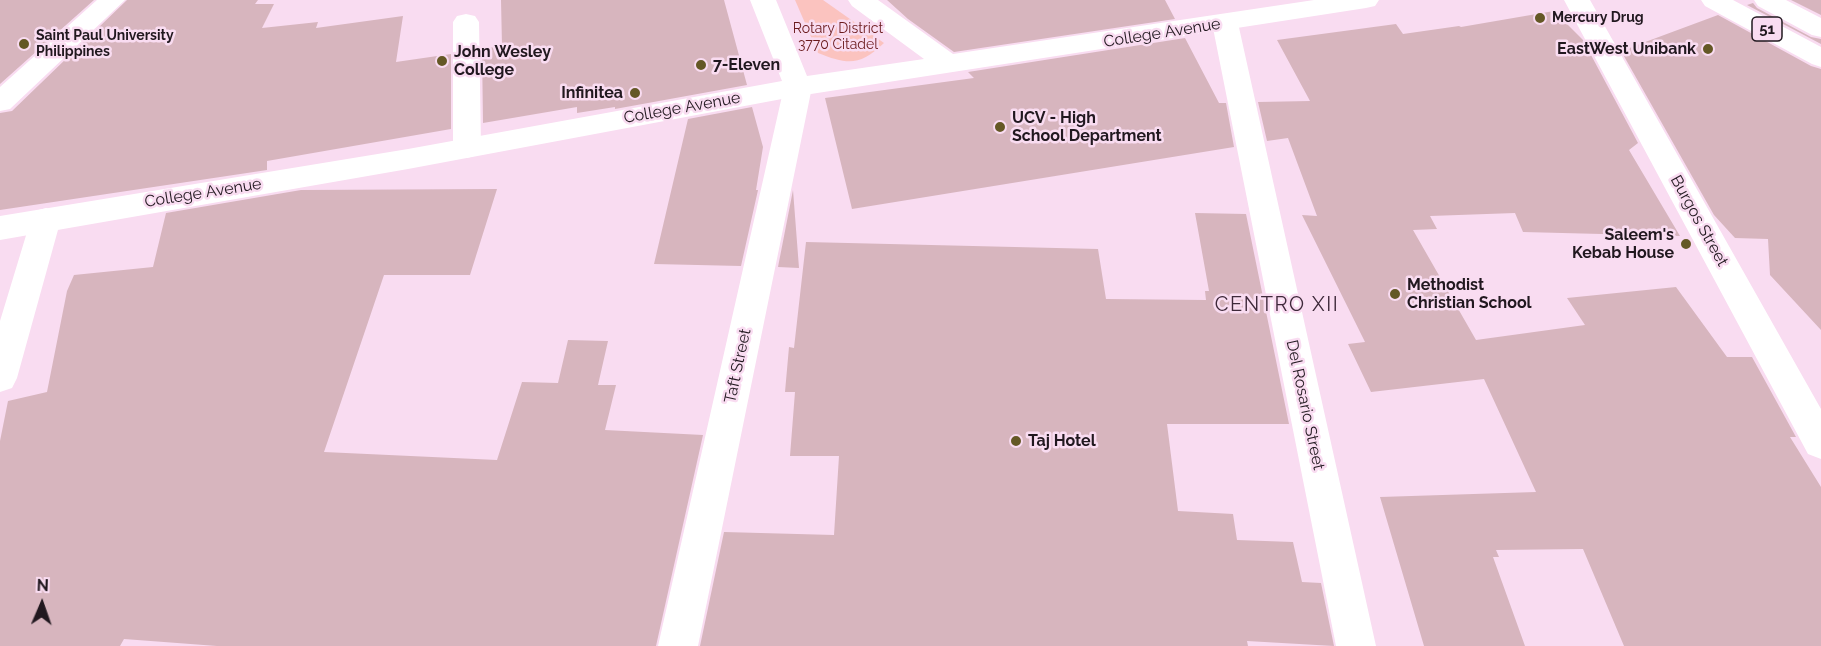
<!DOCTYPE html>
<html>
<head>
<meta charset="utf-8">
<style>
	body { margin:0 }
	#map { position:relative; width:1821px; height:646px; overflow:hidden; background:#f9dcf1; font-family:Raleway,sans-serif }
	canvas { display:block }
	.north { position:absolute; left:12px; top:574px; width:60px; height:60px; -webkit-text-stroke:4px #f9dcf1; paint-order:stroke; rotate:2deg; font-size:16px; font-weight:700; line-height:24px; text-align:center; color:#21181f }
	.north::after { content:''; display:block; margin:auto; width:21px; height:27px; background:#21181f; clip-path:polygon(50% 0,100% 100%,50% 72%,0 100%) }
</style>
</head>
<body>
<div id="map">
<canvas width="1821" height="646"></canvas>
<div class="north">N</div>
</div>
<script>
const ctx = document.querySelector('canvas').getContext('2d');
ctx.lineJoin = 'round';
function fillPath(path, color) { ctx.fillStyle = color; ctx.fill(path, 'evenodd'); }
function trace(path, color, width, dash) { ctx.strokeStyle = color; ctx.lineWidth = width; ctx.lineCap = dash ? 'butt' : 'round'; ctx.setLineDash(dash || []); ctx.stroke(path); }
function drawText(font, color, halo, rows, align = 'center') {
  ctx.font = font + ' Raleway,sans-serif'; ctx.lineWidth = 5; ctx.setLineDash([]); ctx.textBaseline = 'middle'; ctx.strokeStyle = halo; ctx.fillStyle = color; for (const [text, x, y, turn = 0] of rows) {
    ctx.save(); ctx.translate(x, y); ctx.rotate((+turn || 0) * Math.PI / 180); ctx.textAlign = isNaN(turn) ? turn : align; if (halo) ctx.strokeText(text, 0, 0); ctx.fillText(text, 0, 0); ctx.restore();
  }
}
fillPath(new Path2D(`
	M795,0H823L884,43C860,66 848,65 818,53Z`), '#fbc3bf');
fillPath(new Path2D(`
	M0,0H94L0,84Z
	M127,0H258L255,4H274L262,28L318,22L316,28L403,16L396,62L451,54V129L267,161V170L0,210V113L12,111Z
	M501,0H724L747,85L615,109V107L577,113V107L483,123L482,49L502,46Z
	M887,0H1165L1175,19L954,52L908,19Z
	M1791,0H1821V15Z
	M1753,3L1757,8L1811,37L1821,39V44L1747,5Z
	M1554,11L1583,40L1638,143L1629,150L1680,236L1523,232L1515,213L1430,216L1437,229L1413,230L1476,340L1585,325L1567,298L1676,287L1727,357H1752L1796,437H1790L1821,487V646H1624L1583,549L1496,550L1499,557H1493L1525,646H1424L1380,497L1536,492L1484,379L1371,392L1348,344L1365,342L1302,215L1317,216L1288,138L1267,141L1258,102L1310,101L1277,40L1396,24L1403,34L1459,26L1461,27Z
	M1718,15L1811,66L1821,69V330L1770,275L1768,239L1735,238L1714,215L1621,51Z
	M1185,38L1219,103H1226L1234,147L852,209L825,98L974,78L968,72Z
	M752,107L763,147L756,190H758L741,266L654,264L688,119Z
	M497,189L470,275H384L324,452L497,460L522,382L558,383L568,340L608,341L598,385H616L605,430L703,435L656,646H217L124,639L120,646H0V441L8,401L47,392L67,291L74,275L153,267L166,213L301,190Z
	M793,190L799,268L778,267Z
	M1195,213L1246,214L1289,424H1167L1178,511L1233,514L1237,540L1293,542L1302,582L1321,583L1334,646L1247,641L1248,646H700L724,532L834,535L839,456H790L795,392H785L789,347L794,348L806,242L1098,249L1106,299L1206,300L1205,291H1209Z`), '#d7b5be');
fillPath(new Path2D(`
	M97,0H125L10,109L0,111V87Z
	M1564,0H1590L1821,409V459L1808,454Z
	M466,14L475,16L479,22L481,148L477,155L467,158L457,155L453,148V22L457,16Z
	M1225,15L1234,17L1238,23L1376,646H1336L1212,23L1216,17Z
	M798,78L808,81L812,87L698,646H658L784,87L788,81Z
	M46,208L57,211L61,219L17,378L12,388L0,392V321L31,219L35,211Z`), '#fff');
fillPath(new Path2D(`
	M750,0H776L807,76L924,59L852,6L848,0H878L953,54L1314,0H1379L1375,6L1366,8L798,96L408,169L0,240V216L408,149L782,81Z
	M1701,0H1733L1821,47V67L1812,64L1705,6Z
	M1754,0H1786L1821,18V37L1812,35L1758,6Z`), '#fff');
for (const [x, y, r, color] of [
	[1540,18,6,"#645825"],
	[24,44,6,"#645825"],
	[1708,49,6,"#645825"],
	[442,61,6,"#645825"],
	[701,65,6,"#645825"],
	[635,93,6,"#645825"],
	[1000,127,6,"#645825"],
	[1686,244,6,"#645825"],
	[1395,294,6,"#645825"],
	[1016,441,6,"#645825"]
]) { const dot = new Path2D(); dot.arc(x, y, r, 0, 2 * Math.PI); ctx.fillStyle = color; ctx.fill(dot); trace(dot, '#f9dcf1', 2); }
drawText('bold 14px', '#21181f', '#f9dcf1', [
	["Mercury Drug",1552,18],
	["Saint Paul University",36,36],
	["Philippines",36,52]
], 'left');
drawText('14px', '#6b1b1e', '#f9dcf1', [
	["Rotary District",838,29],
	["3770 Citadel",838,45]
]);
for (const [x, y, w] of [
	[1767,29,30]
]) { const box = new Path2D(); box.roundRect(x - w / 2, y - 12, w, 24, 4.5); ctx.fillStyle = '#f9dcf1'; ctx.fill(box); trace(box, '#21181f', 1.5); }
drawText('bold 15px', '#21181f', null, [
	["51",1767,29]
]);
drawText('16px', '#21181f', '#f9dcf1', [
	["College Avenue",1162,33,-9],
	["College Avenue",682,108,-10],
	["College Avenue",203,193,-9],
	["Burgos Street",1699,221,61],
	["Taft Street",738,366,-78],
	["Del Rosario Street",1305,405,78]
]);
drawText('bold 16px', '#21181f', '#f9dcf1', [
	["EastWest Unibank",1696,49,"right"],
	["John Wesley",454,52],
	["College",454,70],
	["7-Eleven",713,65],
	["Infinitea",623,93,"right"],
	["UCV - High",1012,118],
	["School Department",1012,136],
	["Saleem's",1674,235,"right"],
	["Kebab House",1674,253,"right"],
	["Methodist",1407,285],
	["Christian School",1407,303],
	["Taj Hotel",1028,441]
], 'left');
ctx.letterSpacing = '1.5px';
drawText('20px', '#3e293a', '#f9dcf1', [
	["CENTRO XII",1277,305]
]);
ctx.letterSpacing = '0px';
</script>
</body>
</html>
